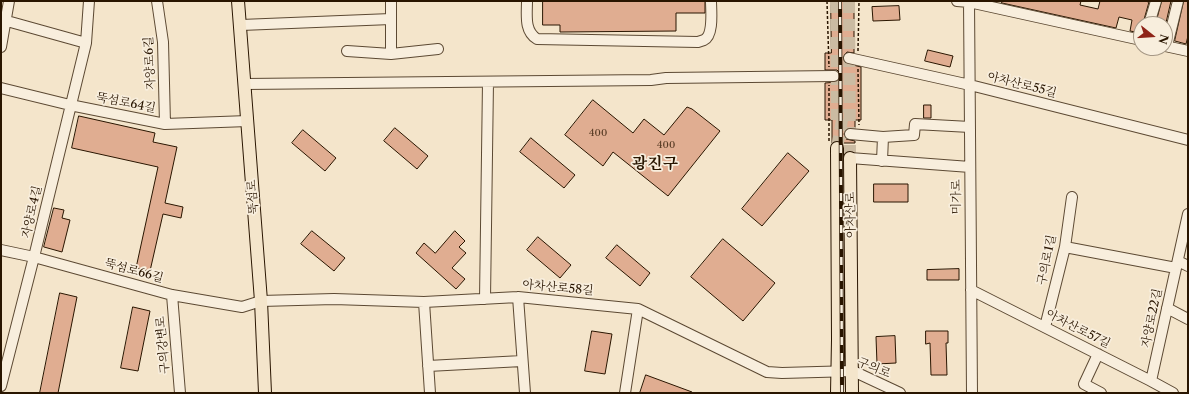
<!DOCTYPE html>
<html>
<head>
<meta charset="utf-8">
<style>
	body { margin:0 }
	#map { position:relative; width:1189px; height:394px; overflow:hidden; background:#f4e5cb; font-family:"Libre Caslon Text",serif }
	canvas { display:block }
	.frame { position:absolute; inset:0; border:2px solid #291500; pointer-events:none }
	.north { position:absolute; left:1133px; top:16px; width:40px; height:40px; box-sizing:border-box; background:#f8eedd; border:1px solid #a59785; border-radius:50%; rotate:107deg; font-size:11px; font-weight:700; line-height:16px; text-align:center; color:#291500 }
	.north::after { content:''; display:block; margin:auto; width:14px; height:18px; background:#8f2418; clip-path:polygon(50% 0,100% 100%,50% 72%,0 100%) }
</style>
</head>
<body>
<div id="map">
<canvas width="1189" height="394"></canvas>
<div class="frame"></div>
<div class="north">N</div>
</div>
<script>
const ctx = document.querySelector('canvas').getContext('2d');
ctx.lineJoin = 'round';
function fillPath(path, color) { ctx.fillStyle = color; ctx.fill(path, 'evenodd'); }
function trace(path, color, width, dash) { ctx.strokeStyle = color; ctx.lineWidth = width; ctx.lineCap = dash ? 'butt' : 'round'; ctx.setLineDash(dash || []); ctx.stroke(path); }
function drawText(font, color, halo, rows, align = 'center') {
  ctx.font = font + ' "Libre Caslon Text","Noto Serif KR",serif'; ctx.lineWidth = 3.5; ctx.setLineDash([]); ctx.textBaseline = 'middle'; ctx.strokeStyle = halo; ctx.fillStyle = color; for (const [text, x, y, turn = 0] of rows) {
    ctx.save(); ctx.translate(x, y); ctx.rotate((+turn || 0) * Math.PI / 180); ctx.textAlign = isNaN(turn) ? turn : align; if (halo) ctx.strokeText(text, 0, 0); ctx.fillText(text, 0, 0); ctx.restore();
  }
}
const building = new Path2D(`
	M543,1H705V13H676V31L560,32V25H543Z
	M831,1H854V53L847,52L843,57L845,63L861,67V120H855V128H847L844,134L846,139L855,141V143H842L837,141L832,143V120H825V83L837,82L840,76L839,72L837,70H825V53H831Z
	M1002,1H1081L1080,5L1098,9L1100,1H1144L1149,2L1143,23L1141,22V33L1130,31L1132,20L1119,17L1116,28L1002,3Z
	M1162,1H1171L1165,27V24H1156Z
	M1184,1H1188V36L1186,44L1175,41Z
	M899,6L900,20L873,21L872,7Z
	M928,50L953,56L950,67L925,61Z
	M593,100L633,133L644,119L664,135L687,107L692,109L720,131L668,196L613,152L603,166L565,135Z
	M924,105H931V118H924Z
	M79,116L155,133L153,142L177,147L165,203L183,207L181,218L163,214L150,271L136,268L158,167L72,148Z
	M395,128L428,156L417,169L384,141Z
	M303,130L336,158L325,171L292,143Z
	M531,138L575,175L564,188L520,152Z
	M788,153L809,171L762,226L742,209Z
	M874,184H908V202H874Z
	M54,208L64,210L62,218L70,220L62,252L44,247Z
	M312,231L345,258L334,271L301,244Z
	M455,231L465,241L459,247L466,253L452,268L465,279L456,289L416,253L424,243L435,253Z
	M538,237L571,265L560,278L527,250Z
	M723,239L775,283L743,321L691,277Z
	M617,245L650,273L640,286L606,258Z
	M959,269V280H927V270Z
	M60,293L77,297L58,393H40Z
	M133,307L150,311L138,371L121,368Z
	M592,331L612,334L605,374L585,371Z
	M926,331H948V343H946L947,375H931L930,343L926,344Z
	M895,336L896,363L877,364L876,337Z
	M646,375L692,392V393H640Z`);
fillPath(building, '#e0ad91');
trace(building, '#291500', 1);
trace(new Path2D(`
	M836,1L837,120
	M849,1L850,158
	M837,148L844,109`), '#cbbba2', 12, [12, 6]);
const minor = new Path2D(`
	M157,1L163,42L165,124
	M527,1C527,15 524,31 537,39L698,42C698,42 704,40 704,40C714,35 711,10 711,1
	M957,1L969,2L1141,40
	M969,1L972,393
	M7,21L86,43
	M1149,24L1156,1
	M241,25L391,19
	M1165,46L1188,51
	M1167,46L1178,1
	M1,47L9,1
	M347,51L391,54L438,49
	M391,54V1
	M849,58L970,85L1188,140
	M245,84L651,80L666,78L834,76
	M1,88L70,105L165,124L248,121
	M850,134L883,137L914,135L915,124L970,127
	M850,158L970,167
	M882,161L883,137
	M1065,247L1176,268
	M1,250L34,257L172,295L242,307L261,301L334,299L424,302L518,297L638,309L767,372L782,373L853,371L900,393
	M1178,261L1188,266
	M971,290L1151,381L1173,393
	M172,295L180,393
	M518,297L525,393
	M485,299L488,82
	M424,302L430,393
	M1167,308L1188,319
	M1045,327L1065,247L1072,197
	M1098,354L1084,384L1101,393
	M428,366L522,361
	M1151,381L1188,214
	M1,386L34,257L86,43L89,1
	M625,393L638,309`);
const major = new Path2D(`
	M238,1L261,301L265,393
	M837,148L838,340L837,393
	M850,158L852,393`);
trace(minor, '#5c4933', 12);
trace(major, '#291500', 14);
trace(new Path2D(`
	M827,1L829,67
	M858,51L859,1
	M858,69L859,125
	M829,141V85`), '#291500', 1.5, [3, 2]);
trace(minor, '#f8eedd', 10);
trace(major, '#f4e5cb', 12);
const rail = new Path2D(`
	M840,1L842,393`);
trace(rail, '#291500', 4);
trace(rail, '#f8eedd', 2.5, [8]);
drawText('10px', '#573b24', null, [
	["400",598,133],
	["400",666,145]
]);
drawText('12px', '#291500', '#f8eedd', [
	["자양로6길",150,63,-93],
	["아차산로55길",1022,85,14],
	["뚝섬로64길",126,103,11],
	["뚝섬로",253,197,-94],
	["미가로",957,197,-90],
	["자양로4길",32,212,-77],
	["아차산로",851,215,-91],
	["구의로1길",1047,260,-78],
	["뚝섬로66길",134,271,15],
	["아차산로58길",558,288,5],
	["자양로22길",1152,318,-78],
	["아차산로57길",1078,329,27],
	["구의강변로",163,345,-95],
	["구의로",874,368,22]
]);
drawText('bold 16px', '#291500', '#f8eedd', [
	["광진구",655,164]
]);
</script>
</body>
</html>
